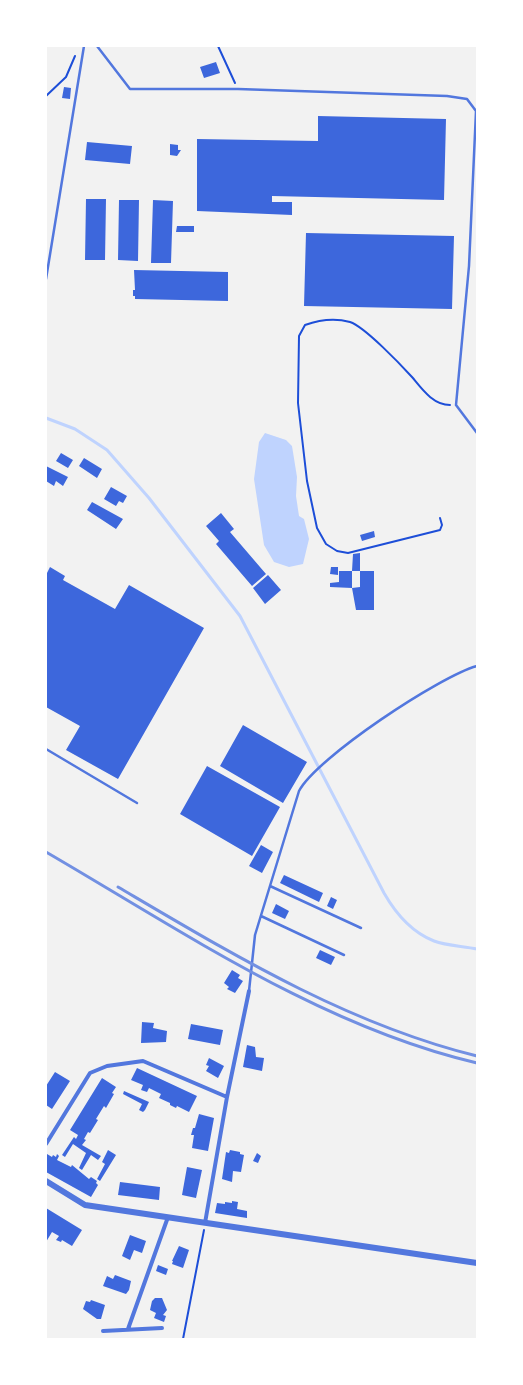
<!DOCTYPE html>
<html>
<head>
<meta charset="utf-8">
<style>
	body { margin:0 }
	#map { position:relative; width:523px; height:1385px; overflow:hidden; background:#f2f2f2; font-family:"Source Sans 3",sans-serif }
	canvas { display:block }
	.frame { position:absolute; inset:0; border:47px solid #fff; pointer-events:none }
</style>
</head>
<body>
<div id="map">
<canvas width="523" height="1385"></canvas>
<div class="frame"></div>
</div>
<script>
const ctx = document.querySelector('canvas').getContext('2d');
ctx.lineJoin = 'round';
function fillPath(path, color) { ctx.fillStyle = color; ctx.fill(path, 'evenodd'); }
function trace(path, color, width, dash) { ctx.strokeStyle = color; ctx.lineWidth = width; ctx.lineCap = dash ? 'butt' : 'round'; ctx.setLineDash(dash || []); ctx.stroke(path); }
fillPath(new Path2D(`
	M265,433L286,440L292,446L297,477L296,496L299,516L304,519L309,539L303,564L289,567L274,562L264,545L254,479L259,442Z`), '#bfd3fe');
trace(new Path2D(`
	M46,418L75,429L107,450L149,498L240,616L384,893C396,914 411,932 434,941C447,946 464,946 477,949`), '#bfd3fe', 3);
fillPath(new Path2D(`
	M216,62L220,73L204,78L200,67Z
	M64,87L71,88L70,99L62,98Z
	M318,116L446,119L444,200L272,196V202H292V215L197,211V139L318,141Z
	M87,142L132,146L130,164L85,160Z
	M170,144L178,145V150H181L177,156L170,155Z
	M86,199H106L105,260H85Z
	M119,200H139L138,261L118,260Z
	M153,200L173,201L171,263H151Z
	M177,226H194V232H176Z
	M306,233L454,236L452,309L304,306Z
	M134,270L228,272V301L135,299V296H133V290H135Z
	M61,453L73,460L68,468L56,461Z
	M84,458L102,469L97,478L79,466Z
	M46,466L68,477L63,486L56,481L54,486L46,481Z
	M111,487L127,496L123,503L119,501L116,506L104,499Z
	M92,502L123,519L116,529L87,510Z
	M221,513L234,529L230,532L266,574L252,586L216,544L219,541L206,526Z
	M374,531L375,537L362,541L360,535Z
	M360,553V571H352L353,554Z
	M50,567L65,576L63,580L115,609L129,585L204,628L118,779L66,750L80,726L46,707V575Z
	M331,567H338V575L330,574Z
	M339,571H352V588L330,587V583L339,582Z
	M360,571H374V610H356L352,588L360,587Z
	M268,575L281,590L265,604L253,588Z
	M243,725L307,762L283,803L220,766Z
	M207,766L280,807L252,856L180,814Z
	M261,845L273,852L262,873L249,866Z
	M284,875L323,893L319,902L280,883Z
	M331,897L337,900L333,909L327,906Z
	M276,904L289,911L285,919L272,913Z
	M320,950L335,957L331,965L316,958Z
	M232,970L240,975L238,978L243,981L235,993L227,989L229,987L224,983Z
	M142,1022L154,1023L153,1028L167,1031L166,1042L141,1043Z
	M191,1024L223,1030L220,1045L188,1039Z
	M247,1045L255,1047L256,1057L264,1058L262,1071L243,1067Z
	M209,1058L224,1066L218,1078L206,1071L209,1066L206,1065Z
	M137,1068L197,1096L189,1112L177,1106L176,1108L170,1105V1103L159,1098L161,1094L149,1088L147,1092L141,1090L143,1085L131,1080Z
	M55,1072L70,1081L52,1109L46,1105V1086Z
	M102,1078L116,1087L112,1093L114,1094L106,1108L104,1106L96,1119L98,1120L90,1133L88,1132L84,1139L86,1140L82,1145L101,1156L98,1160L91,1155L82,1170L79,1168L86,1153L73,1144L65,1157L62,1155L74,1137L76,1139L78,1135L70,1130Z
	M124,1091L149,1102L145,1110L143,1112L139,1110L142,1104L123,1094Z
	M199,1114L214,1118L208,1151L192,1148L194,1135H191L193,1128H195Z
	M108,1150L116,1155L100,1181L97,1179L105,1164L102,1162Z
	M230,1150L240,1152V1154L244,1155L241,1172L233,1171L232,1182L222,1179L226,1152L229,1153Z
	M257,1153L261,1156L258,1163L253,1161Z
	M47,1154L52,1157L53,1155L56,1157L57,1154L59,1156L57,1160L71,1167L72,1165L89,1179L91,1177L97,1181L96,1183L98,1185L91,1197L46,1172Z
	M187,1167L202,1170L196,1198L182,1195Z
	M120,1182L160,1187L159,1200L118,1195Z
	M232,1201L238,1202L237,1209L247,1211V1218L215,1213L217,1203L225,1204V1202L232,1203Z
	M46,1208L82,1230L72,1246L62,1240L61,1242L56,1240L59,1236L52,1232L46,1242Z
	M130,1235L146,1241L142,1253L134,1250L130,1260L122,1256Z
	M179,1246L189,1250L183,1268L172,1264L173,1261H172Z
	M158,1265L168,1269L166,1275L156,1271Z
	M115,1275L131,1281L129,1290L126,1294L103,1286L107,1276L113,1279Z
	M155,1298H162L167,1310L163,1315L166,1316L164,1322L154,1318L156,1313L150,1310L152,1301Z
	M91,1300L105,1305L101,1319H97L83,1309L86,1301L90,1302Z`), '#3d67dc');
trace(new Path2D(`
	M218,46L235,83
	M46,96L66,77L75,56
	M440,518L442,525L440,530L348,553L337,551L326,544L317,528L307,481L298,403L299,336L305,325C319,320 335,318 350,322C365,327 401,365 412,377C422,389 433,405 450,405
	M183,1339L204,1230`), '#1d4ed8', 2);
trace(new Path2D(`
	M97,46L130,89H238L447,96L467,99L476,111L469,266L456,405L477,433
	M46,279L84,46
	M46,749L137,803
	M270,886L361,928
	M261,916L344,955
	M249,991L255,935L299,791C316,758 440,676 477,666`), '#5277de', 2.5);
trace(new Path2D(`
	M46,1144L90,1073L107,1066L143,1061L227,1097
	M205,1223L227,1097L249,991
	M128,1329L168,1217
	M103,1331L162,1328`), '#5277de', 4);
trace(new Path2D(`
	M46,1181L85,1205L477,1263`), '#5277de', 6);
trace(new Path2D(`
	M46,852C182,931 322,1027 477,1063
	M118,887C232,954 347,1024 477,1056`), '#7290e2', 3);
</script>
</body>
</html>
